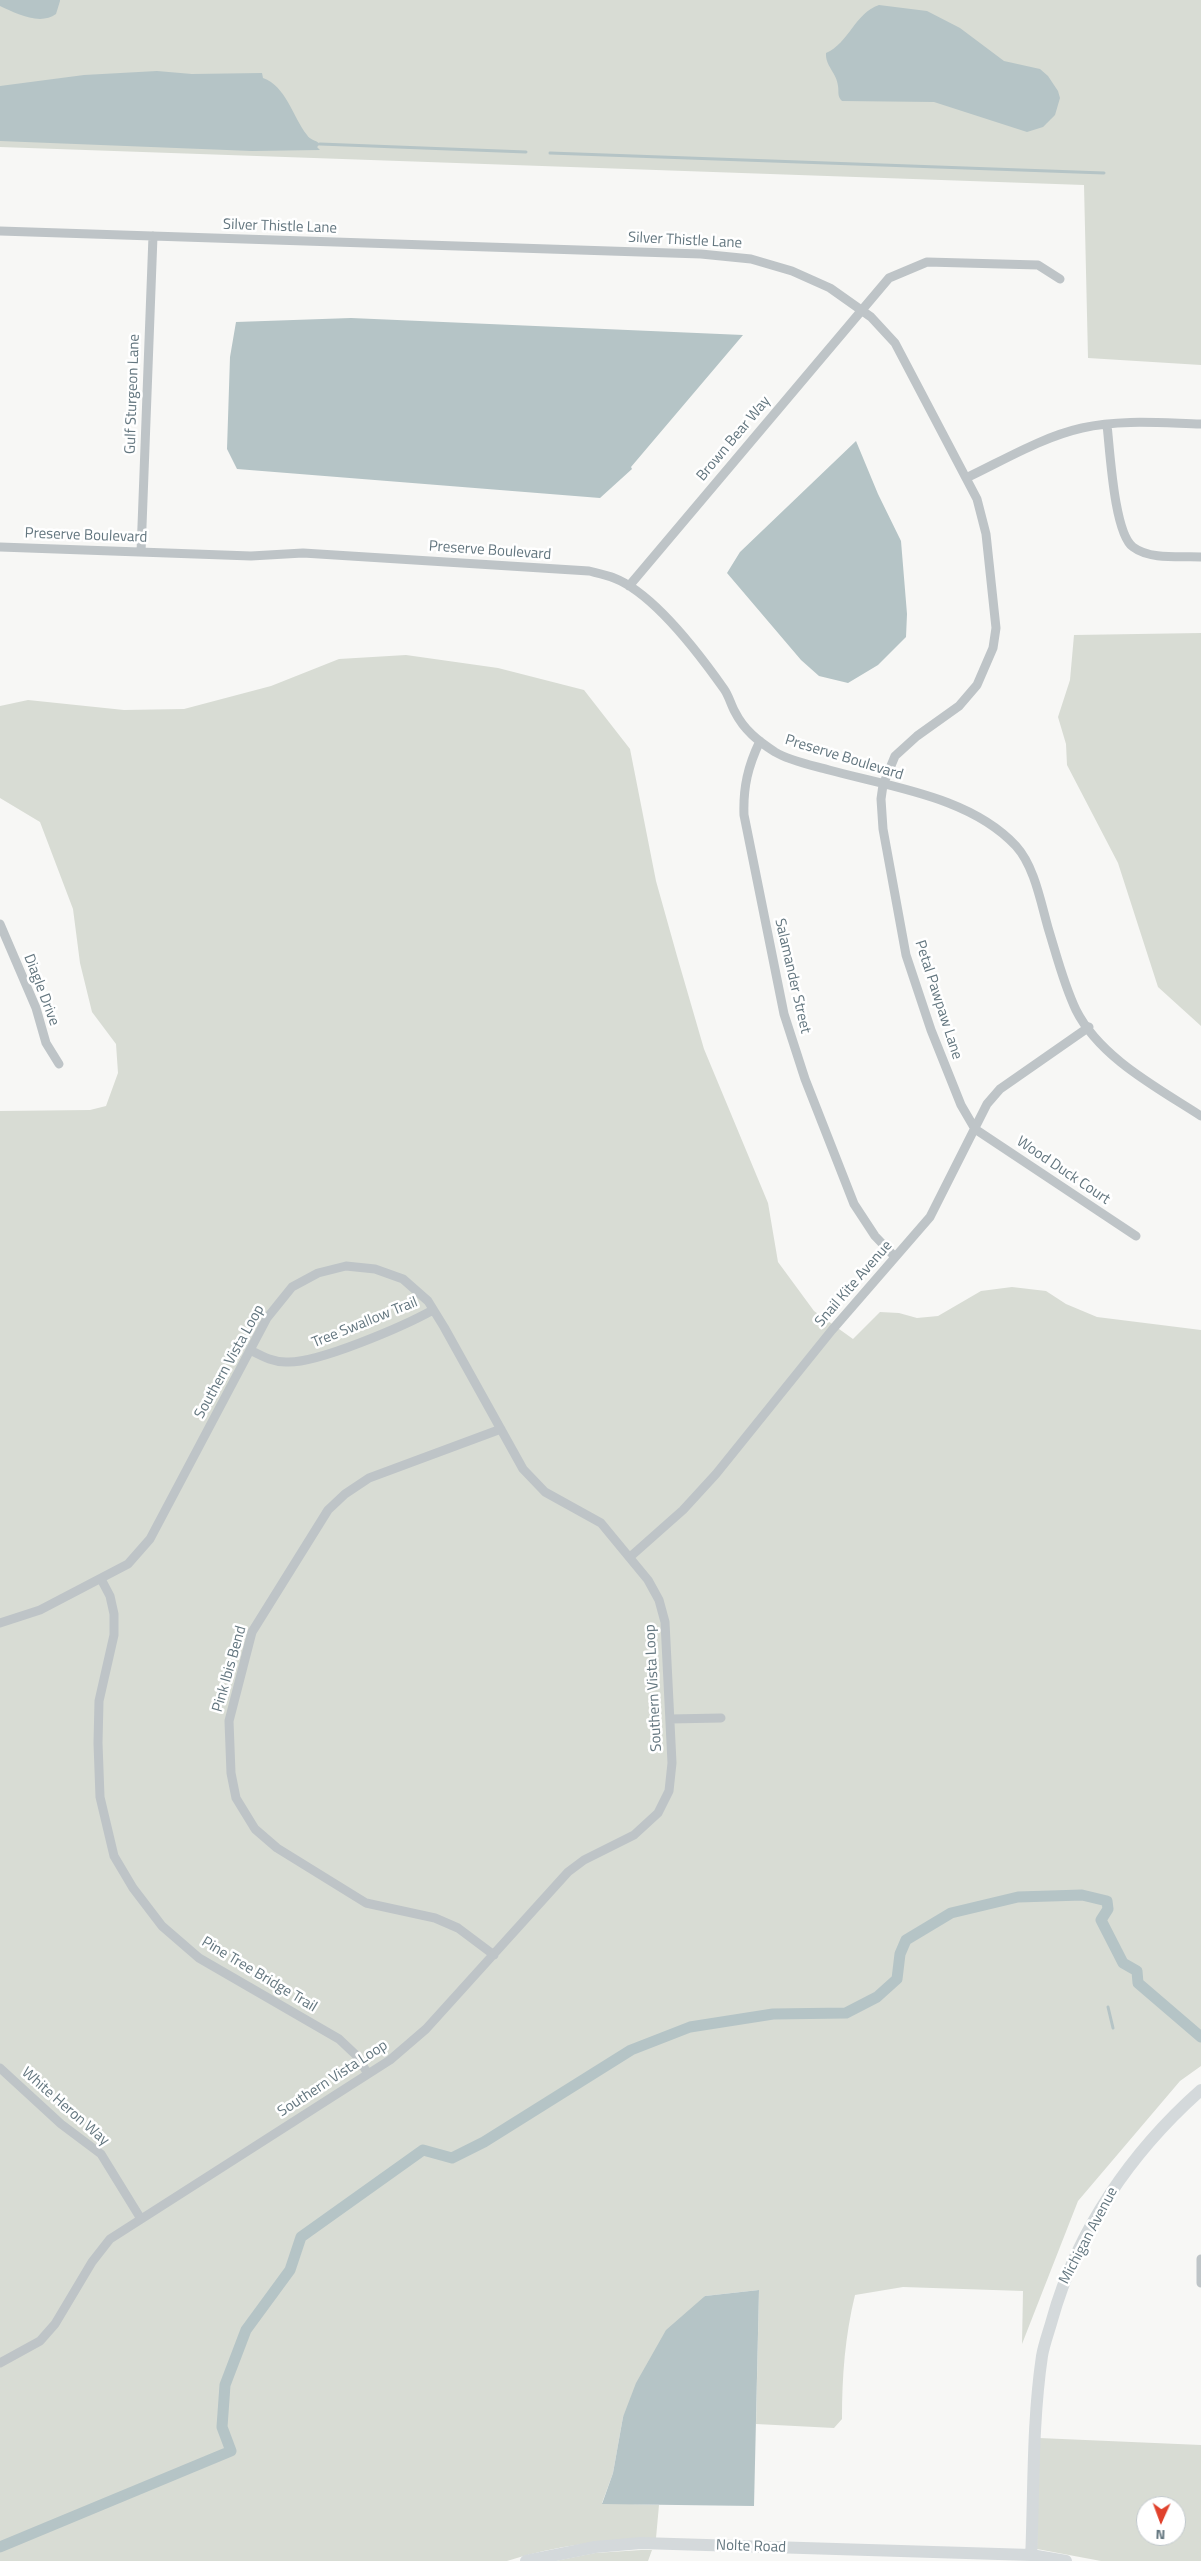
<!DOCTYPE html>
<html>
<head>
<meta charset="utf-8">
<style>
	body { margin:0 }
	#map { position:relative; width:1201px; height:2561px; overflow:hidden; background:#f7f7f5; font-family:"Titillium Web",sans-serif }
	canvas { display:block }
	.north { position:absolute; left:1136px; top:2496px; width:50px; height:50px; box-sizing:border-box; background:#fff; border:1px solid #c1c8cc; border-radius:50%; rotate:182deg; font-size:14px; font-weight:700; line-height:20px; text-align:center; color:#63767f }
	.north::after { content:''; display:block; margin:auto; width:18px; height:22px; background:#e0412c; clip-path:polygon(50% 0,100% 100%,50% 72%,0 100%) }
</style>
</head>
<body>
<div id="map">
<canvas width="1201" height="2561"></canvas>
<div class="north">N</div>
</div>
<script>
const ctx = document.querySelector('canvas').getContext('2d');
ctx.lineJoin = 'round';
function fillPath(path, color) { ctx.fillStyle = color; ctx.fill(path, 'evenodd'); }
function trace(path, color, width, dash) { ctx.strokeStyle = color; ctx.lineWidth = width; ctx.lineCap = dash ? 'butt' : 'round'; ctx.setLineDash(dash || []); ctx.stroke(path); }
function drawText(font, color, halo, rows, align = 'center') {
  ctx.font = font + ' "Titillium Web",sans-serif'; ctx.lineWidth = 5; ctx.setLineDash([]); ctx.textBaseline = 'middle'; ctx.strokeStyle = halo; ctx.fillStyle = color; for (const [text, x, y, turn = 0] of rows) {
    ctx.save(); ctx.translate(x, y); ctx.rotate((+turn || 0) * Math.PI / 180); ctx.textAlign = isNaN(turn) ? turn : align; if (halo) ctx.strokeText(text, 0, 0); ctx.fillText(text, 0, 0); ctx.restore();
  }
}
fillPath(new Path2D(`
	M0,0H1201V365L1088,358L1084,185L0,147Z
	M1201,633V1026L1158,987L1118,863L1067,765L1066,744L1058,717L1070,680L1074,635Z
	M406,655L498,668L584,690L630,749L656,881L677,956L704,1049L768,1203L778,1262L814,1311L853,1339L880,1312L899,1313L917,1318L938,1316L981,1291L1012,1287L1046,1291L1066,1304L1097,1317L1201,1330V2066L1180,2081L1078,2201L1022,2344L1023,2291L903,2287L855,2295C845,2336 842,2376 842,2419L834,2428L756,2424L759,2290L705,2296L623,2417L613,2473L602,2503L659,2505L656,2538C605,2540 556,2545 507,2561H0V1111L90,1110L106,1106L118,1073L116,1044L92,1012L80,963L73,909L40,822L0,798V706L28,700L124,710L184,709L271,686L339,659Z
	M1039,2438L1201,2445V2561H1101L1037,2549ZM1146,2506H1176V2536H1146Z
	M641,2550H652L648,2561H555L595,2553Z`), '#d8dcd4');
fillPath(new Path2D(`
	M0,0H60V1L56,14C40,26 15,13 0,6Z
	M879,5L927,11L960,28L1004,61L1040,69L1048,76L1058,91L1060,98L1055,115L1043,127L1027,132L934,102L842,101C837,96 839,92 838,86C837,73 825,66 826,53C849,43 855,13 879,5Z
	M157,71L192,74L262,73L263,78C286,86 293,117 307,135C310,140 316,140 320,144L317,147L320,150L252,151L0,141V86L84,75Z
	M351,318L743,335L631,467L632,469L600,498L237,469L227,449L230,357L236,322Z
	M856,441L878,494L901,541L907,614L906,637L878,665L848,683L819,676L801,660L727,573L740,552Z
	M759,2290L754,2506L602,2504L613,2473L623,2417L636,2383L666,2330L705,2296Z`), '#b5c4c6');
trace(new Path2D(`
	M320,144L526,152
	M550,153L1104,173
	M1108,2007L1113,2028`), '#b5c4c6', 3);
trace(new Path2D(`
	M0,2547L231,2451L222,2427L225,2385L246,2330L290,2270L301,2237L423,2150L452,2158L484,2142L631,2050L690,2027L773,2014L846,2013L877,1997L897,1979L900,1954L906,1940L951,1913L1018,1897L1082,1895L1107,1901L1108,1909L1101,1920L1123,1963L1137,1971L1138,1983L1201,2037`), '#b5c4c6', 11);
trace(new Path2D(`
	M0,231L701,254L751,259L792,271L830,288L871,317L895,343L977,499L986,534L996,628L993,648L977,685L959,706L917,736L895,756L883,785L881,799L883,829L906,955L931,1030L961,1105L975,1129L1136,1236
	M1107,425C1110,450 1114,533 1133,547C1150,560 1181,556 1201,557
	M966,478C1004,460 1042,437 1082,428C1121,419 1162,423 1201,424
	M0,547L251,556L303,553L589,571C597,573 607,575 614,578C653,593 700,655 724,689C729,696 731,705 735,712C744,730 758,741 775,752C790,761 811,765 829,770C891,787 971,797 1016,846C1035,867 1041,904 1049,931C1057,957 1064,985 1076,1010C1100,1058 1158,1088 1201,1116
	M141,552L153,236
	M629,586L889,278L927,262L1038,265L1060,279
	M760,741C748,766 743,787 744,815L784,1014L805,1079L854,1204L875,1236L895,1257
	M0,924L36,1008L46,1043L59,1064
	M250,1350C262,1356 272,1362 286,1362C317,1364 404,1326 433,1310
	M630,1557L683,1510L716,1474L832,1330L930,1217L987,1104L1000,1089L1089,1027
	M101,1579L110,1596L114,1614V1635L99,1701L98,1743L100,1797L114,1856L133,1888L162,1926L199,1958L339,2039L357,2056L368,2074
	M0,1623L40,1610L128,1564L150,1539L267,1318L292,1287L318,1273L346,1266L375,1269L403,1279L428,1301L444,1327L523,1469L545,1492L601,1523L648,1580L659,1600L665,1622L672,1763L669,1791L658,1813L634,1835L584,1860L568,1872L426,2029L390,2060L110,2239L92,2262L55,2324L40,2341L0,2363
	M670,1719L721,1718
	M494,1955L458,1928L435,1918L366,1903L277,1848L255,1829L236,1798L231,1773L229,1721L252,1632L328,1510L345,1494L369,1478L501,1429
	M0,2068L61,2124L101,2154L141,2219
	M1201,2259V2283`), '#bec4c7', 9);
trace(new Path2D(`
	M526,2561L595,2547L641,2543L1031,2555L1066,2561
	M1031,2561C1034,2493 1032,2424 1042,2356C1044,2344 1049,2331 1052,2320C1077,2230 1132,2151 1201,2090`), '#d4d9db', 12);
drawText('15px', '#63767f', '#fff', [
	["Silver Thistle Lane",280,227,2],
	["Silver Thistle Lane",685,241,3],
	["Gulf Sturgeon Lane",133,394,-88],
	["Brown Bear Way",734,439,-50],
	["Preserve Boulevard",86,536,2],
	["Preserve Boulevard",490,551,4],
	["Preserve Boulevard",844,758,17],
	["Salamander Street",792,976,77],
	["Diagle Drive",41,990,69],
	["Petal Pawpaw Lane",938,1000,72],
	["Wood Duck Court",1063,1171,34],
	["Snail Kite Avenue",854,1284,-49],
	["Tree Swallow Trail",365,1323,-22],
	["Southern Vista Loop",230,1362,-61],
	["Pink Ibis Bend",230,1669,-74],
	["Southern Vista Loop",654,1688,-93],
	["Pine Tree Bridge Trail",259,1975,31],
	["Southern Vista Loop",333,2079,-33],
	["White Heron Way",65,2107,41],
	["Michigan Avenue",1089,2236,-62],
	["Nolte Road",751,2547,2]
]);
</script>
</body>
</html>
